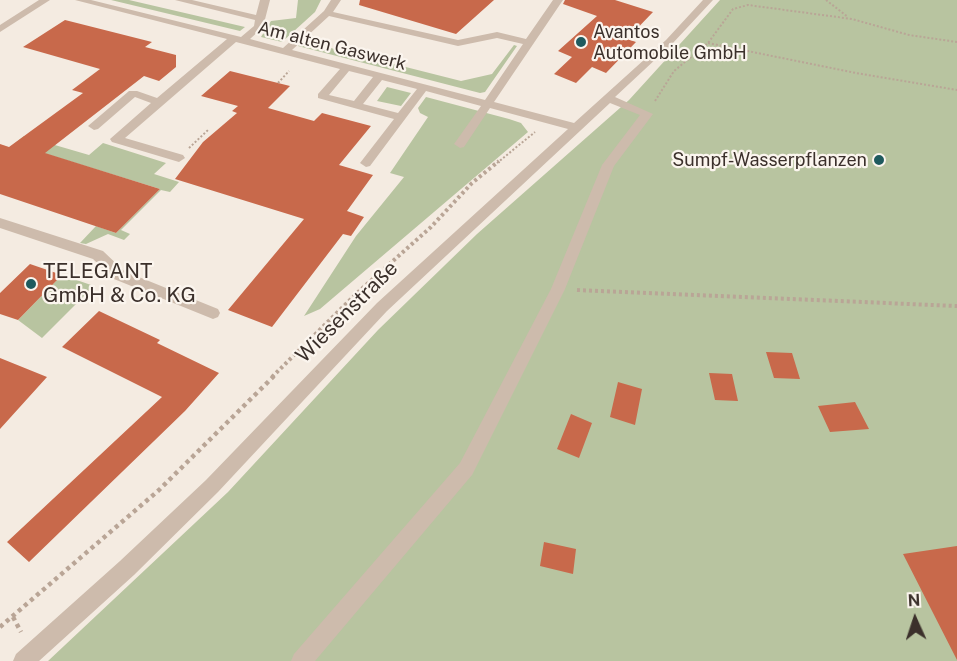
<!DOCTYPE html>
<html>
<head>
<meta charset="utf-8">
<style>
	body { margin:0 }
	#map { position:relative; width:957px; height:661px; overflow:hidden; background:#f4ebe1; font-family:"Public Sans",sans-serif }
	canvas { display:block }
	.north { position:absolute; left:885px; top:589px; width:60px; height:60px; -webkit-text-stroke:4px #fbf5ee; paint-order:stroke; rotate:357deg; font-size:16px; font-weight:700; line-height:24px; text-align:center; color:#3b302b }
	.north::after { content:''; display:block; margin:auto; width:21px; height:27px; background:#3b302b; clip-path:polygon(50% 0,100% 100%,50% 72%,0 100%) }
</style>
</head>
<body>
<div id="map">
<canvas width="957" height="661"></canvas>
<div class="north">N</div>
</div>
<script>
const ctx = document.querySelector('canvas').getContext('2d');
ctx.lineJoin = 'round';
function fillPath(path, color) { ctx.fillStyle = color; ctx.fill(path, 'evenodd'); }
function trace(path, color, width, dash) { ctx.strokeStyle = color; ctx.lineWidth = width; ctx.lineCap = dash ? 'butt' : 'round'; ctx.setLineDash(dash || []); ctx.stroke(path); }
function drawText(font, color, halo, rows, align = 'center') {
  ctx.font = font + ' "Public Sans",sans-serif'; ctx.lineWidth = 4.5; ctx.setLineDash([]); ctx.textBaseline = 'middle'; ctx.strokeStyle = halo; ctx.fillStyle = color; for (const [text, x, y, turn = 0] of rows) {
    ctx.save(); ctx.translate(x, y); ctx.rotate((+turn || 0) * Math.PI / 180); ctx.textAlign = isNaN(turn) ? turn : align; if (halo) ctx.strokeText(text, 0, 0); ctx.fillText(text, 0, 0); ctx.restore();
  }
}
fillPath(new Path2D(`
	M111,0H129L245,27L240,31Z
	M298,0H321L315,12L282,42L261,37L271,21L296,18Z
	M720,0H957V661H48L228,492L378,330L477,234L629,100Z
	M303,41L461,81L492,74L514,45L517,46L485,92L480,93L298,46Z
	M387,87L411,93L401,106L377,101Z
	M426,97L509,119L521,123L528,132L320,309L304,316L356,236L404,177L390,173L428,117L420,113L418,108Z
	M24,136L89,155L103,143L166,163L154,174L179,182L170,192L161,190L121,230L130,234L124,240L108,234L86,244L80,243L96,226L116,233L160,189L14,144Z
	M62,275L94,286L42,338L18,320Z`), '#b8c4a0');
fillPath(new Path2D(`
	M360,0H494L456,34L359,5Z
	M565,0H615L653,12L627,39L636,42L606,73L592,67L576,83L554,74L572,57L558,51L597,16L563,4Z
	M65,20L152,42L145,47L176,55V67L159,81L144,76L45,153L160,189L116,233L0,194V144L9,147L83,93L72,90L100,69L23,47Z
	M230,71L290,86L268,108L314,121L322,113L371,126L339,165L373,175L347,211L364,217L351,236L343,234L272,327L228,310L304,219L175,179L203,142L237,113L232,111L238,106L201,96Z
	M30,264L62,275L18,320L0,314V293Z
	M99,311L160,340L157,343L219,373L185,411L29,562L7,542L162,397L62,347Z
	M766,352L792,353L800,379L774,378Z
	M0,358L47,377L0,429Z
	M709,373L732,374L738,401L715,400Z
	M618,382L642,389L635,425L610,417Z
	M855,402L869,429L830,432L818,406Z
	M571,414L592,423L579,458L557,449Z
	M544,542L576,549L573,574L540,566Z
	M957,546V660L903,554Z`), '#c8694b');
trace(new Path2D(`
	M826,0L848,17
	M708,43L856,73L957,90
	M278,83L289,71
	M655,101L674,71L708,43L733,9L748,5L852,19L909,35L957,42
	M189,148L208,130
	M497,163L535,132`), '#b9a596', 2, [2, 2]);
trace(new Path2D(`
	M577,290L957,306
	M272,377L357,293L431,227L472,183L499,161`), '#b9a596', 4, [3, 3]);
trace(new Path2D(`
	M13,617L21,632
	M0,627L159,490L274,376`), '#b9a596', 4.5, [4, 4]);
fillPath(new Path2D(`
	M39,0H50L0,32V25Z
	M75,0H91L241,37L254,26L255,20L175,0H192L256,15L260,0H270L263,27L250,39L283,48L324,11L331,0H341L333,12L458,40L497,32L526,39L553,0H563L494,102L574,123L666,40L703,0H713L672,44L615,97L653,114L614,166L565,289L472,475L315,661H291L294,654L460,463L551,289L602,165L640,115L610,103L387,311L218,492L134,575L39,661H13L16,654L120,561L206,480L377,303L568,129L490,108L464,147L460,148L454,144L481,106L426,91L370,166L366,167L360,163L394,119L318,98V94L340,69L236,42L125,138L183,155L185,158L179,162L112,142L110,139L151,103L135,97L98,129L94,130L88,126L129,91H137L157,98L227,39ZM329,16L458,46L497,38L523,44L485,100L292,50ZM349,71L373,77L354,101L329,95ZM382,80L417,89L398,113L363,104Z
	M0,218L103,251L124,271L218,309L220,313L218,317L213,319L114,279L93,259L0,228Z`), '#cdbbac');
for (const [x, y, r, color] of [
	[581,42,6,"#1f5a5e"],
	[879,160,6,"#1f5a5e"],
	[31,284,6,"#1f5a5e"]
]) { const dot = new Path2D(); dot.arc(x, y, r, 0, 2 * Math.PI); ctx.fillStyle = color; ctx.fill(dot); trace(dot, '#fbf5ee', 2); }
drawText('18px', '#3b302b', '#fbf5ee', [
	["Avantos",593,32],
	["Automobile GmbH",593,53],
	["Sumpf-Wasserpflanzen",867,160,"right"]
], 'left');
drawText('18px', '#3b302b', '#fbf5ee', [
	["Am alten Gaswerk",332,46,14]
]);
drawText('21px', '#3b302b', '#fbf5ee', [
	["TELEGANT",43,272],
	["GmbH & Co. KG",43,296]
], 'left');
drawText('21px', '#3b302b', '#fbf5ee', [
	["Wiesenstraße",347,312,-45]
]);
</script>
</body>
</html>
